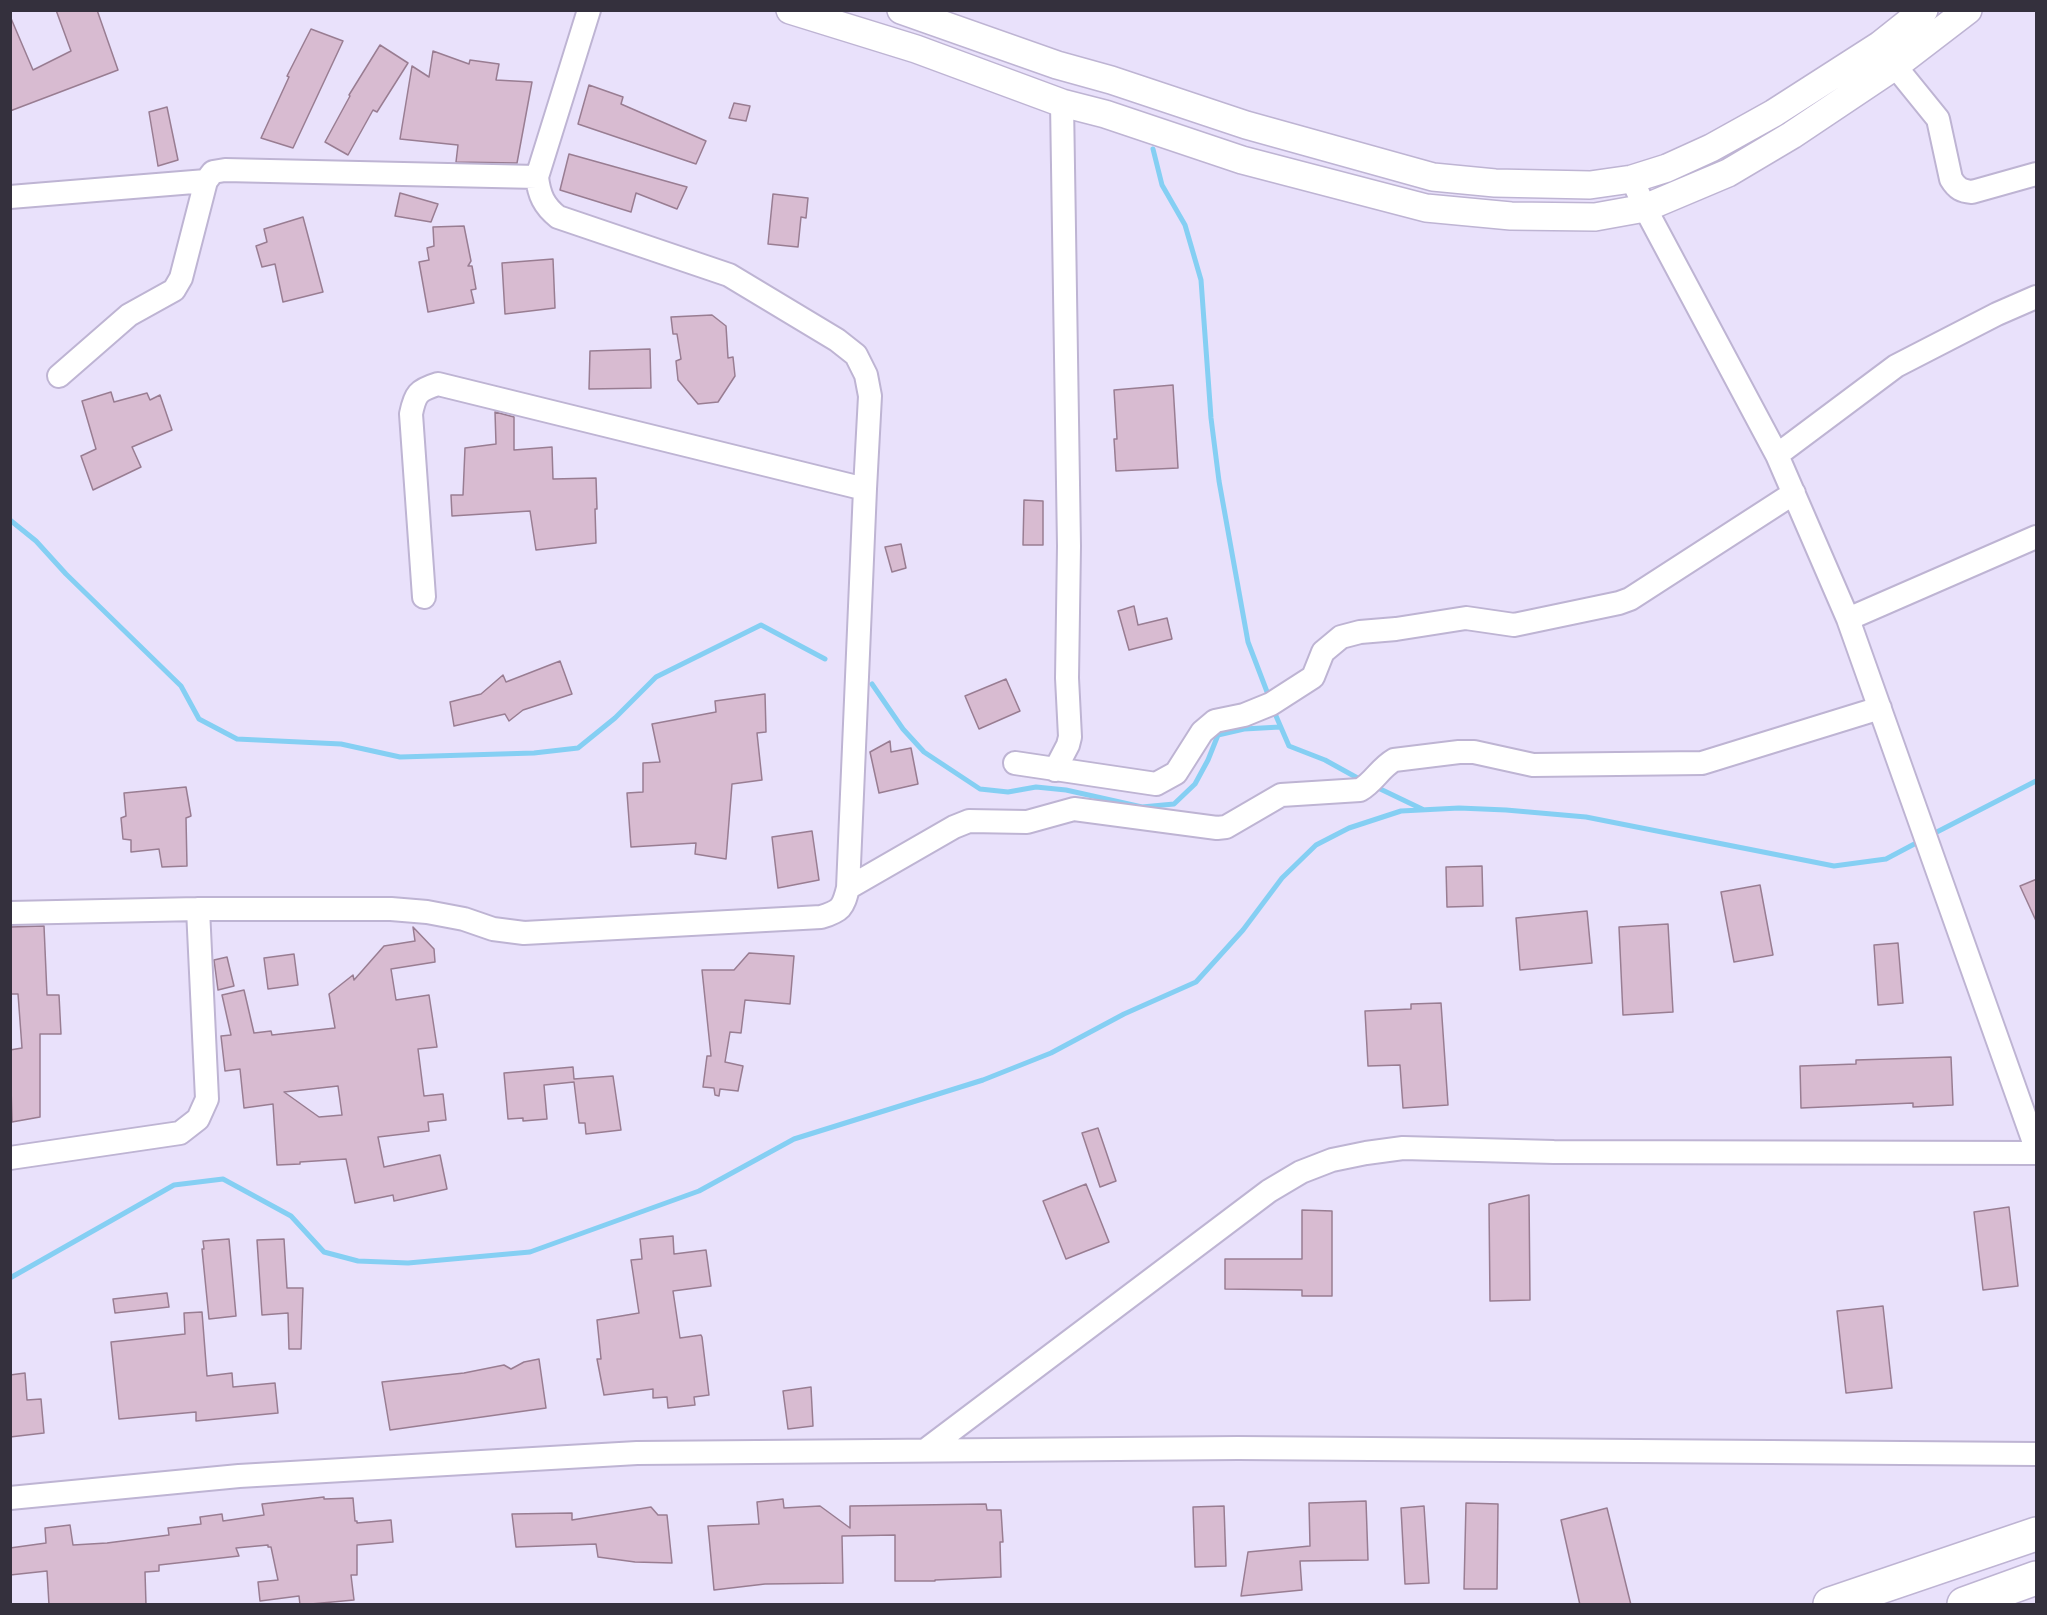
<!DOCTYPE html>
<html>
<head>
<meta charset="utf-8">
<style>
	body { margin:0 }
	#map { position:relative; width:2047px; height:1615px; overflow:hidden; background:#e9e1fb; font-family:"Fira Sans Condensed",sans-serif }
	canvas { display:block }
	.frame { position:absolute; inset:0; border:12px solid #34303d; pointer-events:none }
</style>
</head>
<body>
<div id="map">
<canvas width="2047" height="1615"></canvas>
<div class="frame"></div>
</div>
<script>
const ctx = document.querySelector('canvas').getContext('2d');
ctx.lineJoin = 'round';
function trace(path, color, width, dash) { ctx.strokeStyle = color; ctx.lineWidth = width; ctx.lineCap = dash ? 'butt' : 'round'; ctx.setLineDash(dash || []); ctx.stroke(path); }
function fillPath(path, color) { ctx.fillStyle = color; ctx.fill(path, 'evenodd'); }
trace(new Path2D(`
	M1153,149L1162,185L1185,225L1201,280L1211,418L1219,481L1248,642L1269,697
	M10,520L36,541L66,574L181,686L199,719L237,739L341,744L400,757L534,753L578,748L615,718L656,677L761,625L825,659
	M872,684L903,729L924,752L980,789L1008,792L1036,787L1066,790L1142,807L1174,804L1195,784L1208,760L1218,735L1244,729L1280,727
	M1273,709L1289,746L1325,760L1363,781
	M1374,786L1422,809
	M1931,835L2036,781
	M10,1278L174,1185L223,1179L291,1216L324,1252L358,1261L408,1263L530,1252L699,1191L794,1139L983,1080L1051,1053L1124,1014L1196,982L1243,930L1282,878L1316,845L1349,828L1401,811L1459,808L1506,810L1586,817L1834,866L1886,859L1920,841`), '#85cff3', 5);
const building = new Path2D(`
	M56,10H97L118,70L10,111V16L33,70L71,51Z
	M311,29L343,41L293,148L261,138L289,77L287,76Z
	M380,45L408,63L377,112L373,110L348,155L325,142L350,96L349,95Z
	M433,51L469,64L470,60L499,64L496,80L532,82L517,163L456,162L458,145L400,139L412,66L429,77Z
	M589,85L623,97L621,104L706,141L696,164L578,124Z
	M734,103L750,106L746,121L729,118Z
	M167,107L178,160L158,166L149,112Z
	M569,154L687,187L677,209L636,193L631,212L560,190Z
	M400,193L438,204L431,222L395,216Z
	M773,194L808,198L806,218L801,217L798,247L768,244Z
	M303,217L323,292L283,302L275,264L262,267L256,246L267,242L264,229Z
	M464,226L471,261L468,266H472L476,289L471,290L474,303L428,312L419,262L429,260L427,248L434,246L433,227Z
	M553,259L555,308L505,314L502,263Z
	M712,315L726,326L728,358L733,357L735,376L718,402L698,404L678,380L676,361L681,359L677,334H673L671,317Z
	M650,349L651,388L589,389L590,351Z
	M1173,385L1178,468L1116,471L1114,439H1117L1114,390Z
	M111,392L114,402L147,393L150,400L160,395L172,430L132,447L141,467L93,490L81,456L96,449L82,401Z
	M495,412L514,417V450L552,447L553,479L596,478L597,509H595L596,543L536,550L530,511L452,516L451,495H463L465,448L496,444Z
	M1024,500L1043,501V545H1023Z
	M901,544L906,568L892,572L885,547Z
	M1134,606L1138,625L1167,618L1172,639L1129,650L1118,611Z
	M560,661L572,694L523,710L509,721L505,714L454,726L450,702L481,694L503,675L506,682Z
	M1006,679L1020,711L979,729L965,696Z
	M765,694L766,732L757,733L762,780L732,784L726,859L695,854L696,843L631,847L627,793L643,792V763L660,762L652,724L716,712L715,701Z
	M890,741L891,752L911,748L918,784L879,793L870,752Z
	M186,787L191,816L186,818L187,866L162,867L159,849L131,852V840L123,839L121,818L126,816L124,793Z
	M812,831L819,880L778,888L772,837Z
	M1482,866L1483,906L1447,907L1446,867Z
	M2037,879V923L2020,886Z
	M1760,885L1773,955L1734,962L1721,892Z
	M1587,911L1592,963L1520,970L1516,918Z
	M1668,924L1673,1012L1623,1015L1619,927Z
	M44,926L47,995H59L61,1034H40V1117L12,1122L10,1050L22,1048L18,994H10V927Z
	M413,927L434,949L435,962L391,969L396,1000L429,995L437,1047L418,1049L424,1096L443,1094L446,1120L428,1122L429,1131L378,1137L384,1167L440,1155L447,1189L394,1201L393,1195L355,1203L346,1159L300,1162V1164L277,1165L273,1104L244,1108L240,1069L225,1071L221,1036L231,1035L222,995L244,990L254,1033L271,1031L272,1035L335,1028L329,994L353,975L354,980L384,946L415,941ZM338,1086L342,1115L319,1117L284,1092Z
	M1898,943L1903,1003L1878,1005L1874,945Z
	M749,953L794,956L790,1004L745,1000L741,1033L730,1032L725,1062L743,1066L738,1091L720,1089L719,1096L715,1095L714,1088L703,1087L707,1056H711L702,970H734Z
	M294,954L298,985L268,989L264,958Z
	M227,957L234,986L218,990L214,960Z
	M1441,1003L1448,1105L1403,1108L1400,1065L1368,1066L1365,1011L1411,1009V1004Z
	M1951,1057L1953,1105L1913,1107V1103L1801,1108L1800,1066L1856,1064V1060Z
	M573,1067L574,1079L613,1076L621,1130L586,1134L585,1123H579L574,1082L544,1085L547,1119L523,1121V1118L508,1119L504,1073Z
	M1098,1128L1116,1181L1100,1187L1082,1133Z
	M1086,1184L1109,1242L1066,1259L1043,1201Z
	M1529,1195L1530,1300L1490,1301L1489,1204Z
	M2009,1207L2018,1286L1983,1290L1974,1212Z
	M1302,1210L1332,1211V1296H1302V1290L1225,1289V1259H1302Z
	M673,1236L674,1254L706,1250L711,1286L673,1291L680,1338L701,1335L702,1337L709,1395L694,1397L695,1405L668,1408L667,1397L653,1398V1389L604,1395L597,1359H601L597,1320L639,1313L631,1260L642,1259L640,1239Z
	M229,1239L236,1316L209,1319L202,1249H204L203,1241Z
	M284,1239L287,1288H303L301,1349H289L288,1313L262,1315L257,1240Z
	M167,1293L169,1307L115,1313L113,1299Z
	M1883,1306L1892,1388L1846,1393L1837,1311Z
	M202,1312L207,1376L232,1373L233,1387L275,1383L278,1413L196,1421V1412L119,1419L111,1342L185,1334L184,1313Z
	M539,1359L546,1408L390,1430L382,1382L464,1373L504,1365L511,1369L524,1362Z
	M25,1373L27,1400L41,1399L44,1433L10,1437V1375Z
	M811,1387L813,1426L788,1429L783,1391Z
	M324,1497V1499L353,1498L355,1521H357V1523L391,1520L393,1542L357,1545V1575H351L354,1600L300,1605L299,1596L260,1601L258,1582L278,1580L271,1547H268V1545L236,1548L239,1556L159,1565V1571L145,1572L146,1605H49L47,1571L10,1575V1548L46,1543L45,1528L70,1525L73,1545L107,1543L169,1535L168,1528L201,1524L200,1517L222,1514L223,1521L264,1515L262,1504Z
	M783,1499L784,1508L820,1506L850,1528V1506L986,1504L987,1510H1001L1003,1542H1000L1001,1577L935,1580V1581H895V1535L842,1536L843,1583L765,1584L714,1590L708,1526L759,1524L757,1502Z
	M1366,1501L1368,1560L1300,1561L1302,1590L1241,1596L1248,1552L1310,1546L1309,1503Z
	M1466,1503L1498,1504L1497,1589H1464Z
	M1224,1506L1226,1566L1195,1567L1193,1507Z
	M1424,1506L1429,1583L1405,1584L1401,1508Z
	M651,1507L658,1515H667L672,1563L635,1562L598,1557L596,1544L516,1547L512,1514L572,1513V1520Z
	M1607,1508L1631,1605H1580L1561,1520Z`);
fillPath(building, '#d8bbd1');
trace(building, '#997d92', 1.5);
const minor = new Path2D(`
	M1895,66L1938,119L1951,179C1957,189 1962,191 1972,192L2036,174
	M1632,179L1645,208L1777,455L1848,619L2036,1148
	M10,197L206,181
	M59,376L129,315L174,290L181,278L206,181L213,172L225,170L537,177
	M1777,455L1896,366L1997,314L2036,297
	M424,597L411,414C415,394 418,390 438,384L865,489
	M1848,619L2036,537
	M1015,763L1156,784L1176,773L1202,732L1215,721L1244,715L1271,704L1313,677L1323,652L1341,637L1360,632L1396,629L1466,618L1514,625L1619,603L1630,599L1794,493
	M1055,770L1068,745L1070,737L1067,678L1069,546L1062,103
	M848,888L954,827L969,821L1027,822L1074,809L1217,828L1226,827L1281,795L1360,790C1374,782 1380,768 1394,760L1459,752H1474L1533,765L1702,763L1880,708
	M10,913L198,909H391L427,912L464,919L493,929L524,933L821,917C841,911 843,908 848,888L865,489L870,396L866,375L856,355L837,340L729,275L558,217C544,206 539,195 537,177L589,10
	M10,1158L180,1133L198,1119L207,1099L198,909
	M927,1449L1269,1191L1301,1172L1332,1160L1366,1153L1403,1148L1554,1152L2036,1153
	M10,1498L239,1476L637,1453L1238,1448L2036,1454`);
const tertiary = new Path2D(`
	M790,10L916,49L1062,103L1105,114L1242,160L1426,208L1511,216L1595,217L1645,208L1728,173L1792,135L1895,66L1968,10
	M901,10L1057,65L1111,80L1246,125L1433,177L1495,183L1590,185L1632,179L1667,168L1711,148L1774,113L1880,45L1924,10`);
const primary = new Path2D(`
	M1830,1604L2036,1534
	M1964,1604L2036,1578`);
trace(minor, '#beb4d3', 26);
trace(tertiary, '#beb4d3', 30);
trace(primary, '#beb4d3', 36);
trace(minor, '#fff', 22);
trace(tertiary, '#fff', 27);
trace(primary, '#fff', 33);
</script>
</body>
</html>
